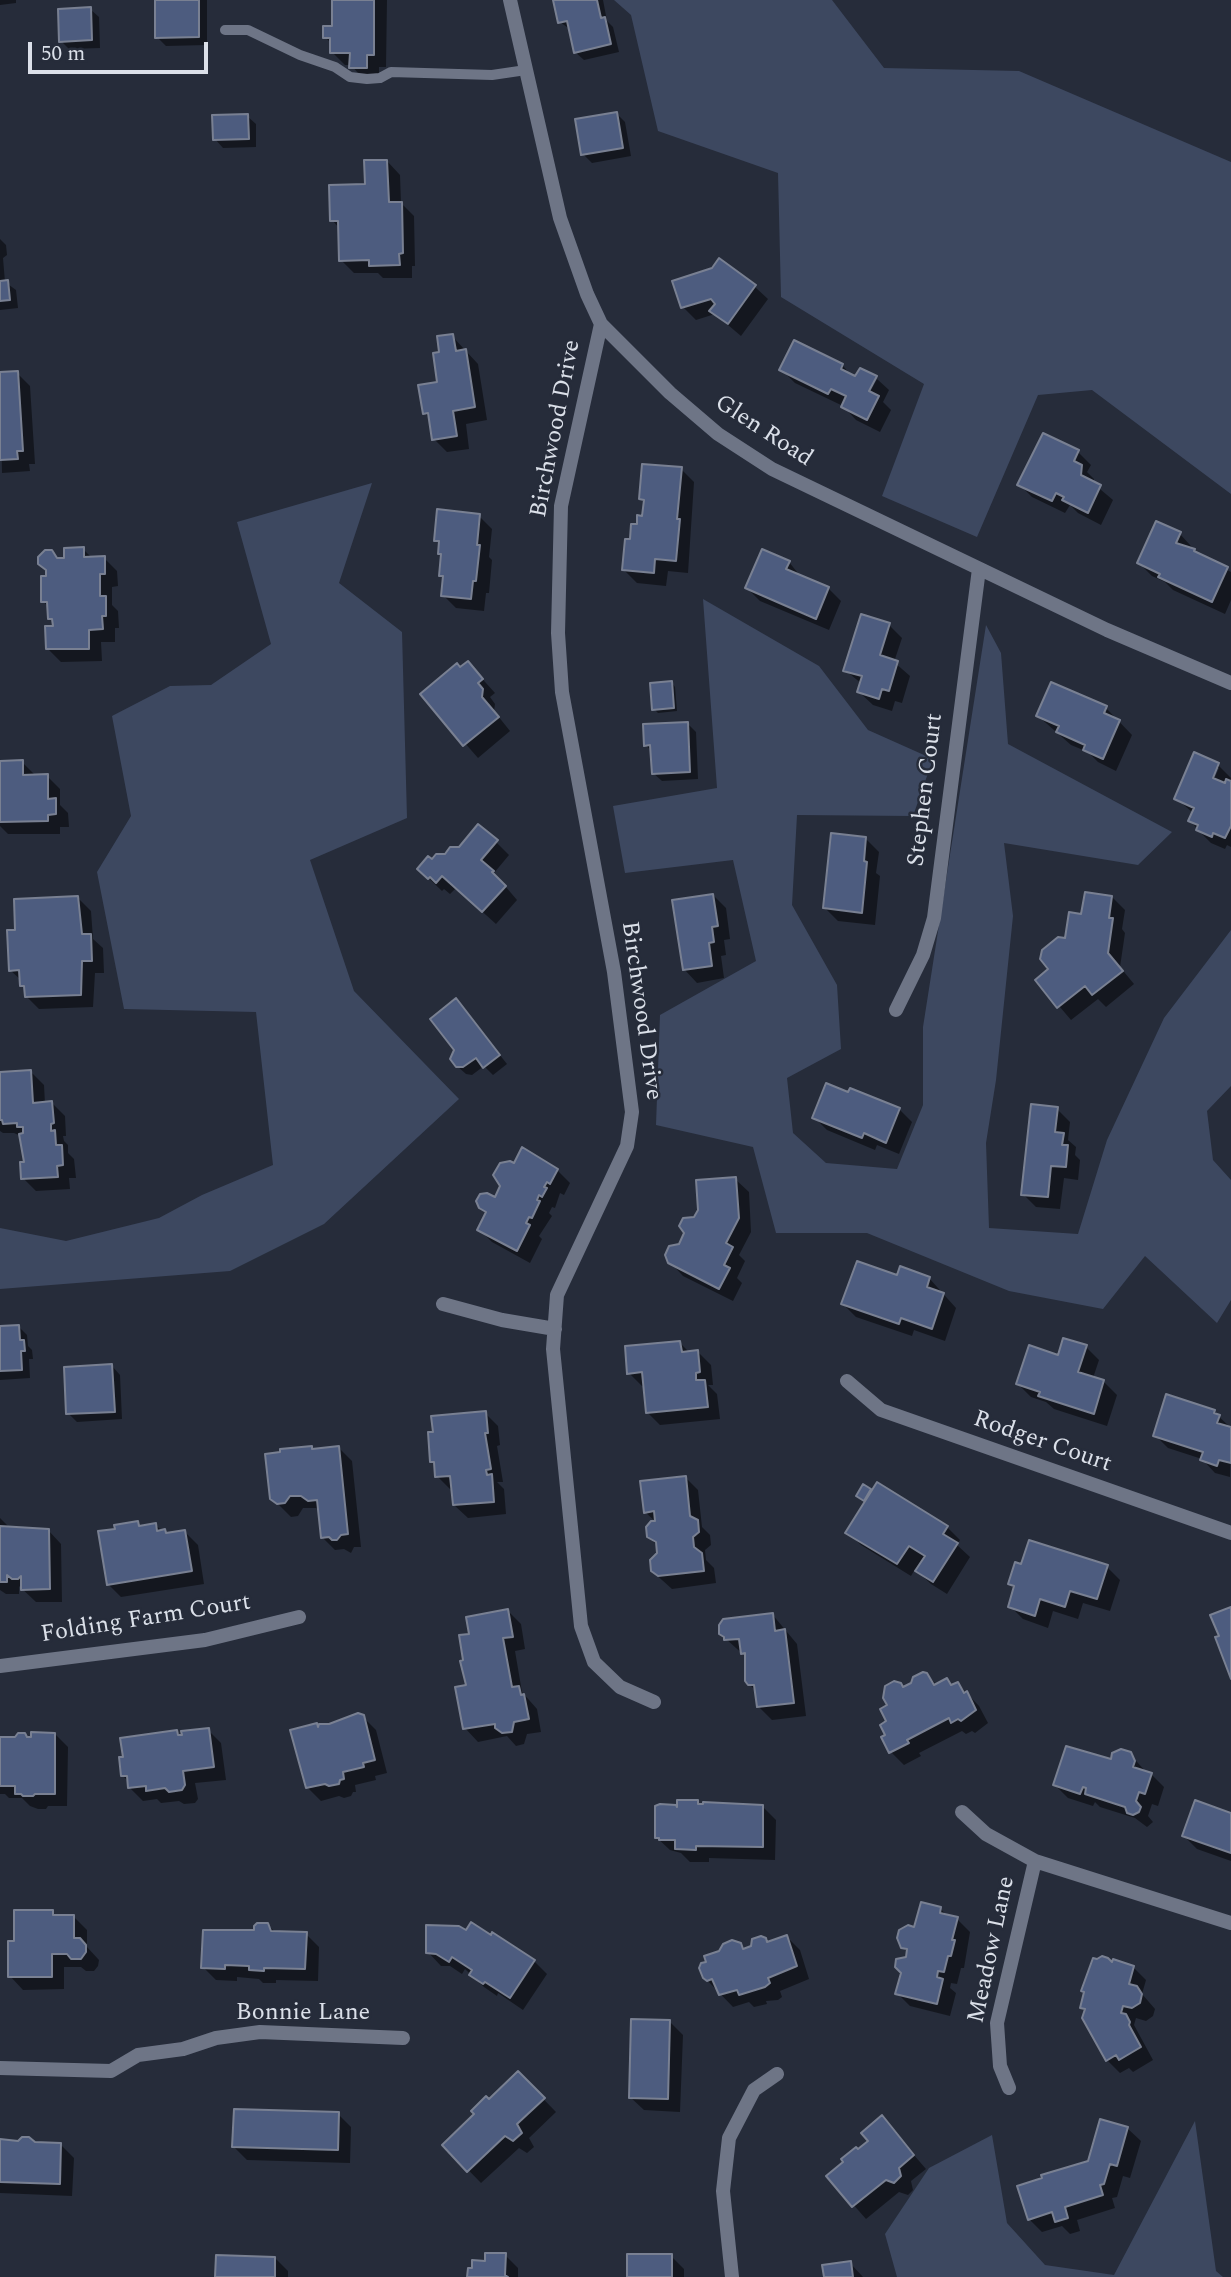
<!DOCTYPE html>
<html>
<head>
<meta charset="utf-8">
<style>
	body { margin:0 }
	#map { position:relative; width:1231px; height:2277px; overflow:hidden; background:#262c3a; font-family:Spectral,serif }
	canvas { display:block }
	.scale { position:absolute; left:28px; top:42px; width:180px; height:32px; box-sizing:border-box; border:4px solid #dbe0e9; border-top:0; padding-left:9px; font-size:21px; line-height:24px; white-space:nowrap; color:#dbe0e9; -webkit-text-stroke:5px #262c3a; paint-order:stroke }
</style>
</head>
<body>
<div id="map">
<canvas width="1231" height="2277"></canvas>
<div class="scale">50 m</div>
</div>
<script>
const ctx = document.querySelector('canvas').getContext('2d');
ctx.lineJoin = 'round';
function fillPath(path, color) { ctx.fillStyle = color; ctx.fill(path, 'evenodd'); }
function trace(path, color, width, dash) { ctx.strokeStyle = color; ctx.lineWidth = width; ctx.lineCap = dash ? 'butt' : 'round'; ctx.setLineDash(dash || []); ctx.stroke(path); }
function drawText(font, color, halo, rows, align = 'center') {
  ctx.font = font + ' Spectral,serif'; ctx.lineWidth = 5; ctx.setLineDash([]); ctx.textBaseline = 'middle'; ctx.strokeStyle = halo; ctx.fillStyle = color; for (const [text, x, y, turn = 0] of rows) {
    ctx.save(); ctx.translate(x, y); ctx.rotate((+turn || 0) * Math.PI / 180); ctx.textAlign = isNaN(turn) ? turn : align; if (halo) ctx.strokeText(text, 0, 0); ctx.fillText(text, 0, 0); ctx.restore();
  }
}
fillPath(new Path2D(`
	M614,0H832L884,68L1019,71L1231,162V494L1092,390L1038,395L977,537L882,496L924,384L781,297L778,173L658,131L631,15Z
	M372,483L339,583L402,632L407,818L310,860L354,991L459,1099L324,1224L230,1271L0,1289V1228L66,1241L159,1218L202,1195L273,1165L256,1012L124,1009L97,872L131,816L112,716L170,686L211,685L271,644L237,522Z
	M703,599L819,666L868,730L933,759L913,816L797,815L792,905L837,985L841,1049L787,1078L793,1133L826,1163L897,1169L923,1105V1027L986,625L1001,653L1008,744L1172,832L1138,865L1004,843L1013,916L996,1080L986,1143L989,1228L1078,1234L1107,1140L1164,1018L1231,930V1086L1207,1111L1213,1160L1231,1180V1300L1217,1323L1145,1256L1103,1309L1009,1291L867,1233H776L753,1147L656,1125L660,1015L756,961L733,860L625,873L613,806L717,788Z
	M1195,2121L1216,2271L1223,2277H897L885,2234L929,2168L992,2135L1007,2223L1045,2265L1114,2275Z`), '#3d4860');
fillPath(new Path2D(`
	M0,0H16V3L0,5Z
	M157,0H207V45L166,46L157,37Z
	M334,0H387L386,67H379V80H364L351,65H345L332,52V44L325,37L334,28Z
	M555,0H603L607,21L613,27L619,52L584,60L575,52L571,30L560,22Z
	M90,9L99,17L100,48L69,49L61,41Z
	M617,114L625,122L631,156L592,163L583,154Z
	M247,116L256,124V147L223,148L215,139Z
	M387,161L400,175L401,203L414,216L415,266H412V278H383L378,273H354L341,260L340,229L332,220Z
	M0,239L6,245L7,255L3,258L5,282L16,290L18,308L0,310Z
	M720,261L755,287L768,299L741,336L715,314L696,320L683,307Z
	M452,336L478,364L487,420L466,424L469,449L447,452L434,439L430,419L425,413L439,383L441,353Z
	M842,365L854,378L864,397L867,398L877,379L889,390L883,402L891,410L880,432L856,420L843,406L795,383L782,370Z
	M17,373L30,386L35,464H29L30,471L2,473L0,374Z
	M1078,452L1091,465L1087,472L1094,479V484L1113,500L1101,525L1078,513L1070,505L1065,513L1032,497L1019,484Z
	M681,469L694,482L688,573L668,571L666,586L637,583L624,570L631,541L644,518L645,503L641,499Z
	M479,516L492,529L489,557L492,560L489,593H486L484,611L456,608L443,595L444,579L441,575L443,556L440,553L441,545L436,540Z
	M1180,534L1200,556L1231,572V600L1225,614L1173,590L1165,582L1152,576L1139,563Z
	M83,549L92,558H104L117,571L118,586L112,587V605L118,611L119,628H115V642H101L102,661L61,662L48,649L54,623L49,618V608L43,601L51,552L59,560H66Z
	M789,562L801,577L828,588L841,601L829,630L760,601L747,588Z
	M889,625L902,638L894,662L910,676L902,703L895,701L892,711L873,705L859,692L862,684L845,670Z
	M468,663L495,693L490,697L495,704L494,711L510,731L478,758L422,694Z
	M672,683L675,687L677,711L658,713L654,709Z
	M1106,708L1132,735L1116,771L1098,762L1088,752L1071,745L1038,716Z
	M687,723L696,732L698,779L662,781L653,773L652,752L646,745Z
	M0,762H22L35,775L47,776L60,789V805L68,813L69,827H60V834H8L0,826Z
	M1218,765L1231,778L1229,782L1231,783V847L1227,845L1225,849L1211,843L1198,830L1190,820L1193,813L1176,798ZM1215,768H1219L1211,786Z
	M865,838L879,852L876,873L880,876L875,925L838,921L825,908Z
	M496,842L509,855L494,873L517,900L496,924L456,888L450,894L444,889L442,891L419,869L432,862Z
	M713,895L726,908L730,939L724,940L726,955L721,956L724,978L697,983L684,969Z
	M1112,897L1125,910L1122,929L1125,933L1120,967L1134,984L1106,1007L1098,999L1071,1020L1037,980L1050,969L1083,916Z
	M78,898L91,911L93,939L103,948L104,973H95L93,1007L39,1009L26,996L22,981L10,970L17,932Z
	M456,1000L507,1064L493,1075L484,1066L472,1075L466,1074L457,1066Z
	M31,1072L44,1085L45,1104L52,1103L65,1116L66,1136H63L64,1141L68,1145V1153L74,1159L76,1178H69L70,1189L36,1191L23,1178L26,1163L21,1136L14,1133H3L0,1131V1073Z
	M899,1109L912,1122L899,1154L877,1145L875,1150L827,1130L814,1117Z
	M1057,1109L1070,1122L1068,1140L1076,1147L1075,1155L1080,1160L1078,1180L1064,1178L1060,1209L1036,1207L1023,1194Z
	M557,1170L570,1183L564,1195L560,1193L555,1208L552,1207L549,1213L552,1216L539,1236L542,1239L530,1263L492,1242L479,1229L487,1214L480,1207Z
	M735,1179L749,1192L751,1232L739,1255L745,1261L737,1278L742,1283L733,1301L683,1276L670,1262L695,1219Z
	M899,1277L929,1278L956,1308L945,1341L914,1330L912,1336L856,1317L843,1304Z
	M19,1327L27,1335L28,1346L32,1350L33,1359H29L30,1378L0,1380V1328Z
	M680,1343L690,1353L698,1352L711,1365L713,1385H708L717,1394L720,1419L660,1425L647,1412L645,1386H642L629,1373Z
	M1086,1347L1099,1360L1093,1378L1104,1382L1117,1395L1107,1426L1054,1409L1046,1402L1031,1397L1018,1384L1059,1357Z
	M112,1366L120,1375L122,1419L77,1422L68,1413Z
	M1214,1412L1231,1428L1230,1477L1215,1473L1202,1459L1168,1448L1155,1435Z
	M485,1413L498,1426L500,1445L497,1446L503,1482H497L504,1489L506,1514L468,1518L454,1505L453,1489H450L437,1476L436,1465L432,1461Z
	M311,1448L314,1450L339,1448L352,1461L361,1547H354L351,1553L344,1549L335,1550L322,1537L320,1511L316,1508H303L298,1516L291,1517L272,1498Z
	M685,1477L698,1490L702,1527L710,1535L711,1545L705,1550L706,1560L714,1568L716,1583L672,1589L652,1571L658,1554V1546L648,1537L656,1522L645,1512Z
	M870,1490L947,1527L960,1540L957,1545L970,1557L947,1594L931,1584L915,1569L911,1576L861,1545L848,1532L866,1502L858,1496Z
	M0,1518L11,1529L48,1530L61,1544L62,1602H36L19,1586V1594H6L0,1590Z
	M137,1523L141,1527L155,1525L168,1535L185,1532L198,1545L204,1584L121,1597L108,1584L117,1530Z
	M1107,1567L1120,1580L1110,1611L1083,1603L1078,1619L1053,1611L1048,1628L1023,1619L1010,1606L1015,1589L1010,1584Z
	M508,1611L521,1624L525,1649L515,1651L522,1692L537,1709L541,1732L527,1734L524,1744L516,1746L507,1736L478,1742L465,1728L468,1687L465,1662L471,1635Z
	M772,1614L797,1644L806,1716L772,1720L759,1707L757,1692L749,1684L746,1657L726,1639Z
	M926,1674L937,1685L947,1680L953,1686L958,1684L979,1706L988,1723L975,1733L972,1731L966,1734L962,1731L919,1753L921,1756L904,1765L891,1752L883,1738L888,1736L889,1706L904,1688Z
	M363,1717L376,1730L387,1773L375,1776L376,1780L355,1785L356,1792H353L351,1796L344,1798L339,1796L321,1801L308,1788L316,1725L319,1728Z
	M208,1730L221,1743L226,1780L195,1783L198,1799L195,1803L184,1804L179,1801L161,1803L157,1799L143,1801L130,1788L129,1782L123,1776L177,1732L184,1739Z
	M55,1734L68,1747L67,1806H48L46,1809H38L30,1806L22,1798H9L5,1794H0V1739H28Z
	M1130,1754L1146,1772L1151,1774L1164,1787L1158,1806L1152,1804L1148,1816L1153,1822L1147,1827L1135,1818L1100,1807L1095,1802L1093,1806L1068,1798L1055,1785Z
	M698,1802L701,1806L763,1807L776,1820L775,1860L709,1858V1862H690L681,1853L670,1850L656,1837L679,1811Z
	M1231,1814V1861L1197,1849L1184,1836Z
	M940,1908L948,1917L957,1919L970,1932L964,1968H961L957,1984L951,1983L950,1988L956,1993L950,2016L910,2006L897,1993L908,1953L903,1947L916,1929Z
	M52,1911L57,1917H74L87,1930V1947L99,1960L98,1966L94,1971H86L81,1967H64V1989L23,1990L10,1976L16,1943Z
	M268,1925L276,1933L306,1934L319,1947L318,1981L276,1980V1983H263L259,1979L237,1977V1981L216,1980L203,1967Z
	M787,1937L800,1950L809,1979L780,1991L782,1997L778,2000L766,2001L767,2004L754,2007L749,2002L733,2007L704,1977L740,1944L746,1950L765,1940L769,1943Z
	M428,1952L534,1961L547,1974L523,2010L498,1993L497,1996L484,1987L465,1969L462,1974L450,1966H441Z
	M1113,1964L1133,1967L1146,1980L1142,1994L1155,2009L1153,2016L1146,2021L1136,2018L1134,2025L1153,2060L1133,2072L1129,2068L1120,2073L1107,2060L1086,2011L1082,2007Z
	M670,2022L683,2035L680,2112L644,2110L630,2097Z
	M518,2073L556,2112L529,2138L534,2147L527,2153L519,2148L481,2183L444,2145Z
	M338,2114L351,2127L350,2163L247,2160L234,2147Z
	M882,2118L926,2169L911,2181L913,2190L908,2195L899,2192L866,2219L828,2176L870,2142Z
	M1127,2128L1141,2141L1130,2178L1123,2176L1117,2197L1112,2198L1115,2208L1077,2220L1080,2231L1070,2234L1062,2226L1042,2232L1029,2219Z
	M0,2141L61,2145L74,2158L72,2196L0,2193Z
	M505,2255L518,2268V2277H469L487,2262Z
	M671,2256L684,2269V2277H629Z
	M275,2258L288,2271V2277H217Z
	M850,2263L863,2277H826Z`), '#0007');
const building = new Path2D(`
	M155,0H199V37L155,38Z
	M332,0H374V55H367V68H349L350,53H330V38H323V26H332Z
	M553,0H597L601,18L605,17L611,44L574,53L567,21L558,23Z
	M91,7L92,40L59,42L58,9Z
	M617,112L623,148L581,155L575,119Z
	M248,114L249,139L213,140L212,115Z
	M364,160H387L389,202H402L403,253L399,254L400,265L369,266V260L339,261L338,221H330L329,185L365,184Z
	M719,258L756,285L728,324L709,311L715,304L711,299L681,308L672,281L712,268Z
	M8,280L10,300L0,301V281Z
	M453,334L456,351L466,349L475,407L453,411L457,436L432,440L428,413L423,414L418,385L437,382L433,353L439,352L437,336Z
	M794,340L843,364L841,369L855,376L860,368L877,376L869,391L879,396L867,420L841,407L846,396L831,389L828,394L779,370Z
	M18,371L23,451H17L18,459L0,460V372Z
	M1043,433L1079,450L1074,461L1082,465L1081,475L1101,485L1088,513L1062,500L1064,497L1056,493L1052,501L1017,485Z
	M642,464L682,467L677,519H680L676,561L655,559L654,573L622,570L625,539H630L631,524H637V515L642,516L644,500L639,499Z
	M437,509L480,514L477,545H480L476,581H473L471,599L441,596L443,576H439L441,554H438L439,541H434Z
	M1156,521L1181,532L1176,543L1195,549L1194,551L1228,567L1212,602L1158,577L1160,574L1137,563Z
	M84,547V557L105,556V574H100V596H106V616H102L103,629L89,630V649H46L45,626H53L52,619H48L47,602H41V576H46V570L38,564V557L45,550H52L57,558H64V548Z
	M762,549L790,561L786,569L829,587L816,619L745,588Z
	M861,614L890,623L880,655L898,661L889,691L882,689L879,699L857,692L862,676L843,671Z
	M468,661L483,679L478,683L483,689L482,697L499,717L463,746L420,694L457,663L460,667Z
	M672,681L674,708L652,710L650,683Z
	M1051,682L1107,706L1104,713L1120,720L1103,759L1083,750L1085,745L1056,732L1059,726L1036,716Z
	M688,722L690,772L652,774L650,745L644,746L643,724Z
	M1194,752L1219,763L1213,778L1225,783L1226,779L1231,781V826L1225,838L1213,833L1212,837L1196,830L1198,825L1188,821L1194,808L1174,799Z
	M23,760V775L48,774V799L56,798V814L48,815V821L0,822V761Z
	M478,824L498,840L481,860L494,871L492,872L506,886L482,912L442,876L436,883L430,877L428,879L417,869L428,856L432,859L436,854H445L450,847H459Z
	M831,833L866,837L864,861L867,862L862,913L823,908Z
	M1085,892L1112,896L1109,918H1113L1108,953L1123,971L1092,995L1085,986L1057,1008L1035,980L1048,969L1040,959L1042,950L1058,937L1065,938L1069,912L1081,914Z
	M713,894L718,926L712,927L714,942L709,943L712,966L683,970L672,900Z
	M78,896L82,934H91L92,961H82L81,995L25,997L24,986H20L19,970L9,971L7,930H15L14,899Z
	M456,998L500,1055L483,1068L476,1058L463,1067H456L450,1059L454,1050L430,1019Z
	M31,1070L33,1103L52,1101L54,1123L51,1124V1131L55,1130L56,1145H62L63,1165L57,1166L58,1177L21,1179L20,1162H24L19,1134L23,1133V1127H17V1123L3,1124L2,1120H0V1072Z
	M826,1083L848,1092L850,1088L900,1108L886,1143L864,1133L862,1138L812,1118Z
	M1031,1104L1058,1107L1055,1132L1064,1133L1062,1145H1068L1066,1167L1051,1166L1048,1197L1021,1195Z
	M522,1147L558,1169L550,1184L547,1182L544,1187L547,1188L542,1197L539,1195L537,1200L540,1201L532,1218L529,1217L526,1223L530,1225L517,1251L477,1230L486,1212L479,1208L476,1201L480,1194L487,1193L495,1197L500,1186L493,1175L500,1163L510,1161L514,1163Z
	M736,1177L739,1218L726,1243L733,1247L724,1265L730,1268L719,1289L668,1263L665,1255L669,1246L679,1244L684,1233L679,1226L683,1218L694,1217L698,1210L696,1180Z
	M857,1261L897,1275L900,1266L930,1277L927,1287L944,1293L932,1329L901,1318L899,1324L841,1304Z
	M19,1325L20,1340H24L25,1351H21L22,1370L0,1371V1326Z
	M1063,1338L1087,1345L1078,1372L1104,1380L1094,1414L1038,1396L1040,1392L1016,1384L1029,1345L1058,1355Z
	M680,1341L682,1352L698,1350L700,1372L696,1373V1380H705L708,1407L646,1413L642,1372L627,1374L625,1346Z
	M112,1364L115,1412L66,1414L64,1367Z
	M1166,1394L1215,1410L1214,1413L1220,1415L1217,1423L1231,1427V1463L1219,1460L1217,1466L1200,1460L1203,1452L1153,1436Z
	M486,1411L488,1433H485L491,1469L486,1470L487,1475L492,1474L494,1502L453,1505L450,1476L435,1477L434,1462H430L428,1432H433L431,1416Z
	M312,1446V1449L339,1446L348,1534L341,1535L337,1540H332L329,1537L321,1538L317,1500L308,1501L301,1496H290L285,1503L277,1504L270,1499L265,1454L280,1452V1449Z
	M686,1476L690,1516L698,1520L699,1532L693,1537L694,1547L702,1553L704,1571L658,1576L651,1571L650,1560L657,1553L656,1542L647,1537L646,1527L651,1521H655L654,1511L644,1513L640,1481Z
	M877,1482L948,1526L943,1534L958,1543L933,1582L915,1571L925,1556L909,1546L897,1564L845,1533Z
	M863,1484L871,1489L864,1501L856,1496Z
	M138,1521L139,1526L156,1523L157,1531L165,1529L166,1533L185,1530L192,1571L107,1585L98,1531L115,1529L114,1525Z
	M0,1526L49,1529L50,1589L21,1590V1576L18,1579H12L7,1575V1582H0Z
	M1029,1540L1108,1565L1097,1599L1070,1591L1065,1607L1040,1599L1035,1616L1008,1607L1014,1586L1008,1584L1015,1562L1021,1564Z
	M1231,1607V1679L1215,1637L1219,1636L1210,1615Z
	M508,1609L513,1637L503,1638L512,1687L519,1686L521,1695L524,1694L529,1719L514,1722L512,1732L502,1733L495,1728V1724L463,1729L455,1687L466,1685L460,1661L463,1660L459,1635L469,1634L466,1617Z
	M773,1613L775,1631L785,1629L794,1703L757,1707L754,1685H748L745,1681V1653L741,1654L739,1639L724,1640V1637L719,1634V1625L723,1619Z
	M923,1672L927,1673L934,1685L947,1678L951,1685L958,1682L964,1693L967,1691L976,1710L961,1721L958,1719L951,1723L949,1718L907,1740L909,1743L889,1753L881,1737L885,1735L880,1725L886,1721L880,1709L887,1705L883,1698L885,1686L894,1681L901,1683L903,1687L911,1683L913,1677Z
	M358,1713L364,1715L375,1760L363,1763L364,1767L343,1772L344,1779L340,1780L339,1784L329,1786L325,1784L306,1788L290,1730L317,1723L318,1727L319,1724H329Z
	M209,1728L214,1767L183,1771L185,1785L182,1790L169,1792L165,1788L146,1791V1786L128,1788L127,1776H121L119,1757H123L120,1738L177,1730L178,1735H182L181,1731Z
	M31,1732L55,1733V1794H35L33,1796H23L21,1794H15V1786H0V1737H15L18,1733H25L27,1737H31Z
	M1066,1746L1111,1759L1112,1753L1121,1749L1131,1752L1135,1761L1133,1767L1152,1773L1145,1794L1139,1792L1136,1801L1141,1807L1139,1812L1133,1815L1127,1813L1125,1807L1085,1794L1086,1788L1083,1787L1080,1794L1053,1785Z
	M677,1800H698V1804H703V1802L763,1805V1847L696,1846V1850L675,1849V1840H659V1838H655V1806L660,1804L676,1805L677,1807Z
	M1195,1800L1231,1813V1853L1182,1836Z
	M921,1902L941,1907L940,1913L958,1917L952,1940H955L951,1956H948L944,1972L938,1971L937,1977L943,1979L937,2004L895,1994L901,1973L895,1967L896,1959L906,1957L907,1949L901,1948L897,1938L899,1930L908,1925L914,1927Z
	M14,1910H53V1915H74V1938H80L86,1945V1952L81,1959H71L67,1954H52V1977H8V1941H14Z
	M471,1922L491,1935L492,1932L535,1960L510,1998L485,1982L483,1984L469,1975L472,1970L452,1957L449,1962L436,1954L426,1953V1925L459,1926L466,1930Z
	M257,1923H268L271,1931L307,1932L305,1969L264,1968V1971L249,1970V1966L225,1965V1969L201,1968L203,1930H254V1926Z
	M787,1935L797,1966L768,1978L770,1983L765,1987L739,1995L737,1990L719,1995L712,1979L707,1981L703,1978L699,1968L701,1963L706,1962L704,1956L719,1951L723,1944L732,1940L741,1943L743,1949L751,1946L752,1939L761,1936L766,1938L767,1942Z
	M1102,1956L1108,1958L1112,1962L1113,1959L1134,1966L1129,1984L1137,1986L1142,1994L1140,2003L1132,2008L1123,2006L1121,2013L1126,2014L1130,2022L1129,2025L1141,2047L1119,2060L1116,2055L1106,2061L1082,2018L1085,2009L1080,2008L1084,1992L1081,1991L1093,1958L1097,1959Z
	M631,2019L670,2020L668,2099L629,2098Z
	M518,2071L545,2098L517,2124L522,2133L513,2141L505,2136L467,2172L442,2145L474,2114L471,2111L486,2096L489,2099Z
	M234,2109L339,2112L338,2150L232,2147Z
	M882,2115L914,2155L899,2168L901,2176L894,2183L886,2180L852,2207L826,2176L843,2162L841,2159L856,2147L858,2149L868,2141L861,2133Z
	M1100,2119L1128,2127L1117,2166L1110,2164L1104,2184L1100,2185L1103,2195L1065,2207L1068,2218L1055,2222L1052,2212L1028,2220L1017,2186L1042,2178L1041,2175L1088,2161Z
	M22,2137H29L35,2142L61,2143L60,2184L0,2182V2139L18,2141Z
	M485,2253H506L505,2275L508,2277H467L468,2268H472V2260L485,2261Z
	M627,2254H672V2277H627Z
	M216,2255L275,2257V2277H215Z
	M851,2261L853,2277H824L822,2265Z`);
fillPath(building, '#4d5c7f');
trace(building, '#798092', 2);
trace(new Path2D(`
	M225,30H248L300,55L335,67L350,77L367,79L380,78L391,72L492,75L526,70`), '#6e7586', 10);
trace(new Path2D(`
	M510,0L560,218L587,294L601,324L670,393L718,434L772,469L1107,630L1231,683
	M601,324L561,506L558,633L562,692L614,972L632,1112L627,1146L557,1295L553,1349L581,1626L594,1662L620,1687L654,1702
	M896,1010L923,955L934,918L979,569
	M443,1304L502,1320L555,1329
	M847,1381L881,1410L1231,1533
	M0,1666L205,1640L299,1617
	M962,1812L986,1834L1035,1861L1231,1923
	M0,2068L111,2071L138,2055L183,2049L216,2038L260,2032L403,2038
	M1009,2088L1000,2066L997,2023L1035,1861
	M732,2277L723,2191L729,2138L754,2090L777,2074`), '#6e7586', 14);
drawText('24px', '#dbe0e9', '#262c3a', [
	["Birchwood Drive",557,429,-79],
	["Glen Road",763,432,33],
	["Stephen Court",927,790,-83],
	["Birchwood Drive",640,1011,82],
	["Rodger Court",1042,1443,19],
	["Folding Farm Court",146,1620,-9],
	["Meadow Lane",993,1950,-78],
	["Bonnie Lane",303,2014]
]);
</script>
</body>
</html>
